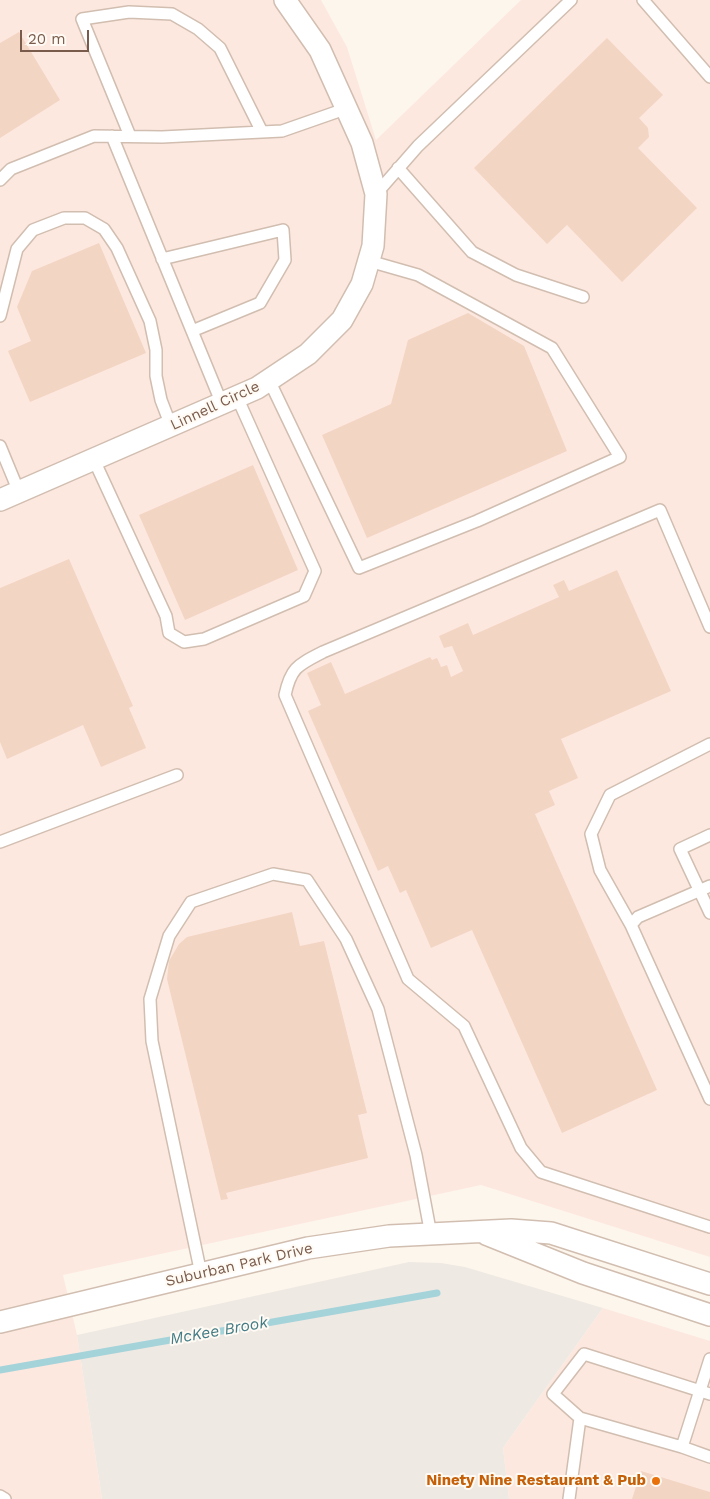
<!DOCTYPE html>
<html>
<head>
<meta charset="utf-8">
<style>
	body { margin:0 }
	#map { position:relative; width:710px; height:1499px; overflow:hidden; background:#fdf6ec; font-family:"Work Sans",sans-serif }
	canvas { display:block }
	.scale { position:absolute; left:20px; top:30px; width:69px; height:22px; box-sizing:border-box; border:2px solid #7a5c4d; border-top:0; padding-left:6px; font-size:15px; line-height:18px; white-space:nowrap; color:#7a5c4d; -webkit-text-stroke:4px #fffaf3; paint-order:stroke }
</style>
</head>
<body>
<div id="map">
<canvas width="710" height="1499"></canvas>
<div class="scale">20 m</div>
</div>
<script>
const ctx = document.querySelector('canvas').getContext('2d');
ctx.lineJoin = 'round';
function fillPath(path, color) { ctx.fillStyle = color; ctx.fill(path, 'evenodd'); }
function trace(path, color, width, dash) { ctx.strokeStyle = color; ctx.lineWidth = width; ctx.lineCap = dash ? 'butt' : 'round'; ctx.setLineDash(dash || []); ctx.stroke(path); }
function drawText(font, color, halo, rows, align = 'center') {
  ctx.font = font + ' "Work Sans",sans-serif'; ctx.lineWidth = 4; ctx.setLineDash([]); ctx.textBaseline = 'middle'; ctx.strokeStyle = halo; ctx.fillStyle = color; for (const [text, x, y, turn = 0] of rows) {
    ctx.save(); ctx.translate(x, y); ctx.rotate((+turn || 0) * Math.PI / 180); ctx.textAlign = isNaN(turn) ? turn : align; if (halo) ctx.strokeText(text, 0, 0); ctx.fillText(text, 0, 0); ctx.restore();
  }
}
fillPath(new Path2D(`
	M0,0H321L347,47L376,140L521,0H710V1257L481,1185L63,1275L77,1335L102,1499H0Z
	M603,1308L710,1341V1499H509L503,1448Z`), '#fde8e0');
fillPath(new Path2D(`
	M409,1262L441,1263L465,1267L603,1308L503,1448L509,1499H102L77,1335Z`), '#efe9e4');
trace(new Path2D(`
	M0,1370L437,1293`), '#a5d3da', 7);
fillPath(new Path2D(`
	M19,32L60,100L0,138V43Z
	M607,38L663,95L639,118L648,128L649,137L638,148L697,208L622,282L567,225L547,244L474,168Z
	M99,243L146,353L30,402L8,351L31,341L17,307L32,271Z
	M468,313L524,346L567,451L367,538L322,435L391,404L408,340Z
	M253,465L298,570L185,620L139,515Z
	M69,559L133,706L129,708L146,748L101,767L83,725L7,759L0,742V588Z
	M617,570L671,691L561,739L578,778L549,791L555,805L535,814L657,1090L562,1133L472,930L431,948L406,890L400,893L388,866L378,871L308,711L321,705L307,673L331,662L345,694L430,657L432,660L437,658L441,667L447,665L451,677L463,671L452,646L444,648L439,636L468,623L473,635L559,597L553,585L564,580L569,591Z
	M292,912L300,946L324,941L367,1113L358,1115L368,1158L226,1193L228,1199L221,1200L167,979L169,961L179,944L187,937Z
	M641,1471L710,1492V1499H632Z`), '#f3d5c3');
const service = new Path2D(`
	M643,0L710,77
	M112,136L222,404
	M130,136L82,19L129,12L172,14L198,29L220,48L262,132
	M398,168L472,252L516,275L583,297
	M0,180L11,169L94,136L162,137L282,131L345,109
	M376,194L418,146L571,0
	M162,259L283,230L285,260L260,303L192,331
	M0,316L17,249L33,230L64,218H85L104,229L117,248L150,321L156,350V376L161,400L171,426
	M269,380L359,568L477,521L620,457L552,348L418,275L369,261
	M0,446L19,492
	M94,460L166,616L169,633L184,642L204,639L304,596L315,571L237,397
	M710,627L660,510L323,652C298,665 291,667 285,695L408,979L464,1026L521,1148L541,1172L710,1227
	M710,835L680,849L710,913
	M0,842L177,775
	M710,886L638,917L631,925L710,1099
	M631,925L600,870L591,834L610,795L710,744
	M201,1274L152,1041L150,999L169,936L191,902L273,874L307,880L346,939L378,1009L416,1155L431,1235
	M580,1418L553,1394L584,1354L710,1394
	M682,1447L710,1457
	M0,1496L5,1499
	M569,1499L580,1418L682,1447L710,1359`);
const minor = new Path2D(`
	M0,500L257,388L308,354L342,320L362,284L373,246L376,194L362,143L320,50L285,0
	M486,1234L583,1273L710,1315
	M0,1322L308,1248L389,1236L511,1230L551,1233L710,1284`);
trace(service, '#d1beb0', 14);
trace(minor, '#d1beb0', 24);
trace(service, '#fff', 11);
trace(minor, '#fff', 21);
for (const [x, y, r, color] of [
	[656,1481,5,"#e8710a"]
]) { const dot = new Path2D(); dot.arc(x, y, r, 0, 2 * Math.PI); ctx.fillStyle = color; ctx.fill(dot); trace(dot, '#fffaf3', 2); }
drawText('15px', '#7a5c4d', '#fffaf3', [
	["Linnell Circle",215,406,-25],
	["Suburban Park Drive",239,1265,-13]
]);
drawText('bold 15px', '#c56008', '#fffaf3', [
	["Ninety Nine Restaurant & Pub",646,1481]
], 'right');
drawText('italic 16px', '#437c86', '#fffaf3', [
	["McKee Brook",219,1331,-10]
]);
</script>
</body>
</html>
